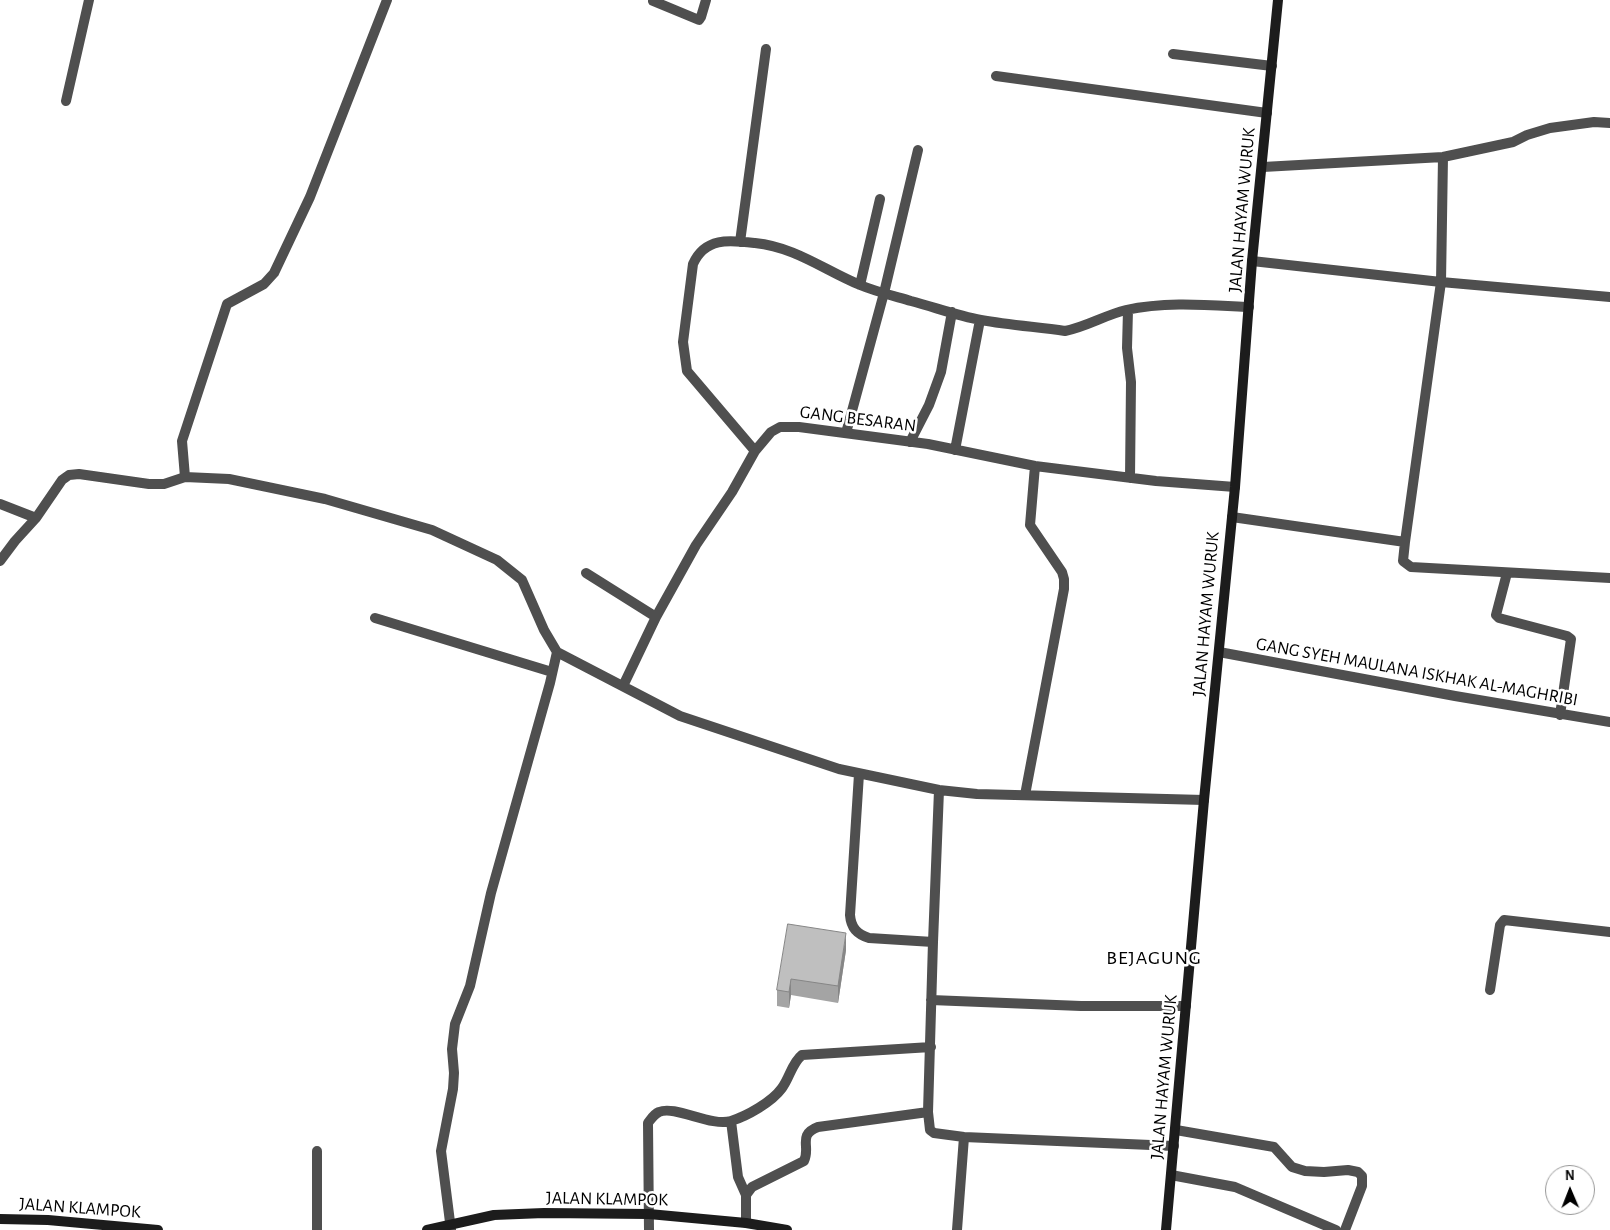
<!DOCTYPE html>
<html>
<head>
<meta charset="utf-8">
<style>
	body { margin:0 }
	#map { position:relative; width:1610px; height:1230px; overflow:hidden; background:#fff; font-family:"Alegreya Sans",sans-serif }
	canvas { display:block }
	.north { position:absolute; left:1545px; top:1165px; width:50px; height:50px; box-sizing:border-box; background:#fff; border:1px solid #999; border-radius:50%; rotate:359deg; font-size:14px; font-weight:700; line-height:20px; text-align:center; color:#000 }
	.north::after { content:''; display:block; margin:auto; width:18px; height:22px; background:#000; clip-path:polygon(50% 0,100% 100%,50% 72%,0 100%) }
</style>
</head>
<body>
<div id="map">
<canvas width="1610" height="1230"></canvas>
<div class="north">N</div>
</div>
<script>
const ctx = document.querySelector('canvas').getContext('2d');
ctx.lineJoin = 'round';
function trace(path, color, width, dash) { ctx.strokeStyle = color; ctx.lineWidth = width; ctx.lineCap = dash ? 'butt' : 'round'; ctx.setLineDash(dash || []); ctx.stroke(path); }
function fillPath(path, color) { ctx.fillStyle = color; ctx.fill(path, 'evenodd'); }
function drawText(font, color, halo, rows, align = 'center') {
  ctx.font = font + ' "Alegreya Sans",sans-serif'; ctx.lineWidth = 5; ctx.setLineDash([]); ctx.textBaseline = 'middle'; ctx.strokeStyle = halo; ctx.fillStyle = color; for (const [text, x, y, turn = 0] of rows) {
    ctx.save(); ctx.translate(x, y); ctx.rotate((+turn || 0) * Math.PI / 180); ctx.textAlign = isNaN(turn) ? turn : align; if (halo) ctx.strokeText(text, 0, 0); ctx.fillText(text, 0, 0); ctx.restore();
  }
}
trace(new Path2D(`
	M653,1L699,20L701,17L706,0
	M1173,54L1272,66
	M996,76L1267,113
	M66,101L89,0
	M1263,167L1443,157L1513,142L1527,135L1550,128L1594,122L1610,123
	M740,242L766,49
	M1252,261L1441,282L1610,297
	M860,285L880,199
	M1128,310L1127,348L1131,382L1130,478
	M846,433L884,293L918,150
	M910,442L929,405L941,372L952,312
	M955,450L980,320
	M755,451L687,371L683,342L693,264C705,237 729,240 755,243C795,247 824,270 860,285C877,292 894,296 911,301C934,307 958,316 981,320C1009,325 1037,327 1065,331C1086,327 1105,315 1126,310C1166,301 1208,305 1249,307
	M185,477L182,441L227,304L264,284L274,273L310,197L387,0
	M0,504L36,518
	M1232,517L1405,542L1403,561L1411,567L1610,578
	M1405,542L1441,282L1443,157
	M0,561L15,541L36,518L62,480L69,475L79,474L149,484H164L185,477L229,479L325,499L432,530L497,560L522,580L544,630L557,652L680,716L839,769L939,790L977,794L1204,800
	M586,573L656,617
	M1507,573L1496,615L1499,618L1567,636L1571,639L1560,715
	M375,618L552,672
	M1219,652L1455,696L1610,722
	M623,686L656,617L696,545L732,492L755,451L771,432L780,427H799L928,444L1035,466L1156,481L1235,487
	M859,774L850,915C851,928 857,934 869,938L933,942
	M939,790L933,942L928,1112L930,1130L934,1133L964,1137L1174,1146
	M1025,795L1064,589V579L1062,572L1030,525L1035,466
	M1490,990L1500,925L1504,920L1610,932
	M931,1000L1081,1006H1186
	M731,1121L738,1177L746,1195
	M1176,1130L1274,1147L1292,1167L1305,1171L1324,1172L1348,1170L1358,1172L1362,1176V1186L1345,1230
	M317,1151V1230
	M1171,1175L1235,1187L1336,1230
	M746,1223V1195L752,1187L804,1161C811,1147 797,1135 818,1127L928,1112
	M451,1230L441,1151L453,1089L454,1073L452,1049L455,1024L470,986L491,893L550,683L557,652
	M649,1230L648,1123C651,1119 654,1114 659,1112C675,1105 711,1127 731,1121C747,1116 772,1102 782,1088C790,1077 792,1063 802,1055L931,1047
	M957,1230L964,1137`), '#4f4f4f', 10);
trace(new Path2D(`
	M0,1219L48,1220L158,1230
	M427,1230L494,1215L544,1213L649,1214L746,1223L787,1230
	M1166,1230L1204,800L1235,487L1252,261L1278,0`), '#1c1c1c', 10);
fillPath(new Path2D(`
	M788,924L846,950L838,1003L791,995L789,1008L777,1006V990Z`), '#a4a4a4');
fillPath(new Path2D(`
	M846,933V950L838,1003V986Z
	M791,979V995L789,1008V992Z`), '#868686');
const building = new Path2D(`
	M788,924L846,933L838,986L791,979L789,992L777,990Z`);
fillPath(building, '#bfbfbf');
trace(building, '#868686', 1);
drawText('18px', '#000', '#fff', [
	["JALAN HAYAM WURUK",1242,210,-85],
	["GANG BESARAN",858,419,7],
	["JALAN HAYAM WURUK",1206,614,-85],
	["GANG SYEH MAULANA ISKHAK AL-MAGHRIBI",1417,672,10],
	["JALAN HAYAM WURUK",1164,1077,-85],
	["JALAN KLAMPOK",607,1199,1],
	["JALAN KLAMPOK",80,1208,4]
]);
ctx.letterSpacing = '1px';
drawText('20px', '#000', '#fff', [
	["BEJAGUNG",1154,958]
]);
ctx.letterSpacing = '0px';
</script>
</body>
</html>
